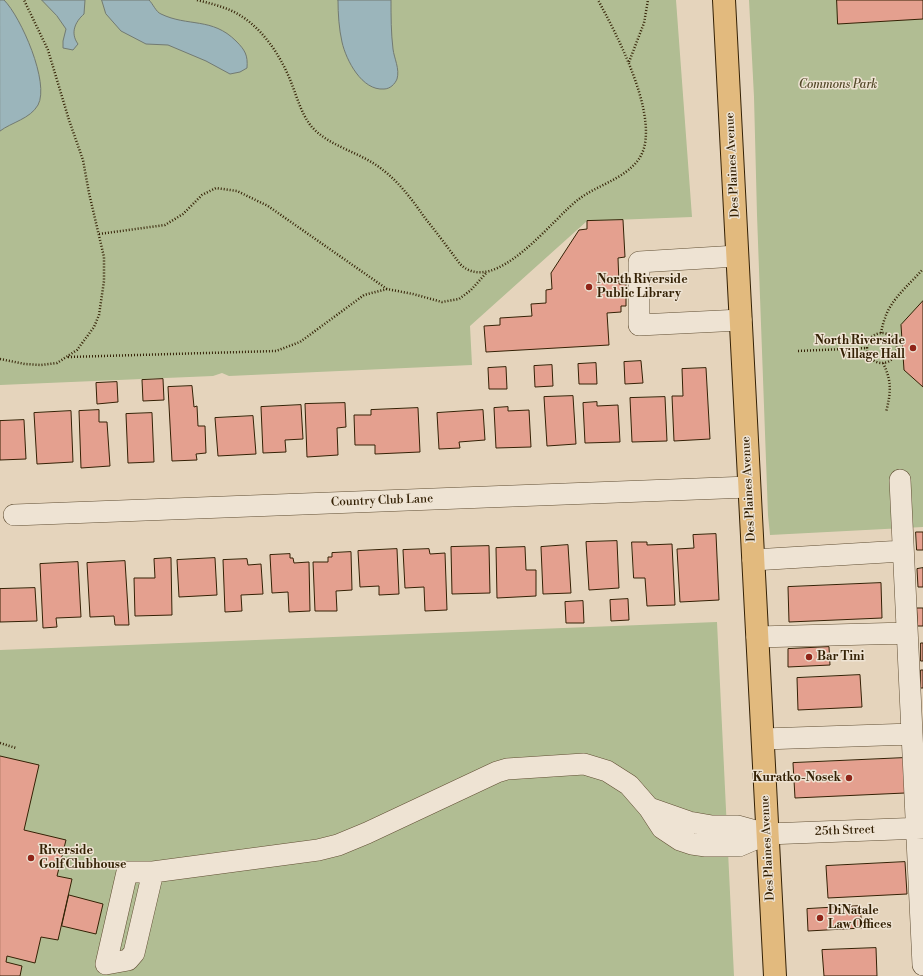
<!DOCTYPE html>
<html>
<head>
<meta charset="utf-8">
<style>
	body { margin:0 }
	canvas { display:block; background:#e5d4bc }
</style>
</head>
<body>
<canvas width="923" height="976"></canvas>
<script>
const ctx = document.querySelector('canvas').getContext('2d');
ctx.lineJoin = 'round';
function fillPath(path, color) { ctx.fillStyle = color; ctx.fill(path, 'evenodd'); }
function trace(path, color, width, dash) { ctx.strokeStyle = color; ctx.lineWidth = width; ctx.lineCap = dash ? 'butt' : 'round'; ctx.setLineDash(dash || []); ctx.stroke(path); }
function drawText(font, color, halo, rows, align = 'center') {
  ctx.font = font + ' "Libre Bodoni",serif'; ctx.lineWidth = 3; ctx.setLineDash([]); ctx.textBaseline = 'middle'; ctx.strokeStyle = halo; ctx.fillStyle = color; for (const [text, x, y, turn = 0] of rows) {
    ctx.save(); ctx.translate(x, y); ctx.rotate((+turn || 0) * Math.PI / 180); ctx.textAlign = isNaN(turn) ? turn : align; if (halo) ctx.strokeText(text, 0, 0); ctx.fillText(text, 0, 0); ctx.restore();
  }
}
fillPath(new Path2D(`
	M0,0H676L692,217L587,221L470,326L472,365L229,376L222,373L213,376L0,385Z
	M749,0H923V527L770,535L768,515L757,215L754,97Z
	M717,622L734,976H0V650Z`), '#b1bd93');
const water = new Path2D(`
	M0,0H4C21,17 50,83 38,105C30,119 12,122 0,131Z
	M42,0H85L84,14C75,22 70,33 78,44L73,50L63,48V41L66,29L57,16Z
	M102,0H149C153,4 156,12 161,14C188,27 212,17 236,41C245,50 248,55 247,68L240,72L230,74L206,61L168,45L146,44L121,31L106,14Z
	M338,0H391C391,16 391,33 393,49C394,58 400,69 397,79C395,84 390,89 384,89C362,91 346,60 342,42C339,29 338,14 338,0Z`);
fillPath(water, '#9bb5bb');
trace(water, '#727a72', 1);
const building = new Path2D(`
	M837,0H923V19L838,24Z
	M623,220L625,257L618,258L619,284H626V306H621V312L607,313L609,345L486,352L484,326L500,325V318L532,316L531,304L546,303V290L552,289L551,273L579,230L587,229V221Z
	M923,301V387L904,370L901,325Z
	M641,361L643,383L625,384L624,362Z
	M596,363L597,384H579L578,364Z
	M552,365L553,386L535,387L534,366Z
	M506,367L507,389H489L488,368Z
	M706,368L710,439L674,441L672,396H683L682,369Z
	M163,379L164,400L143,401L142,380Z
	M117,382L118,402L97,404L96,383Z
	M192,386L194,407L197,406L198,426H205L206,453L196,454L197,460L172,461L168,387Z
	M573,396L576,444L547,446L544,397Z
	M665,397L667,441L632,442L630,398Z
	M597,402V406L618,405L620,442L585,443L583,403Z
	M345,403L346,427L337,428L338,455L307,457L305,404Z
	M301,405L303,439L285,440L286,452L263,453L261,407Z
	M508,407V411L529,410L531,447L496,448L494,408Z
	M418,408L420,452L375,454V445H355L354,415H371V410Z
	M99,410V422H107L110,466L81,468L79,411Z
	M483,410L485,440L459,442L460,448L439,449L437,413Z
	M71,411L73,462L37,464L34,413Z
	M152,413L154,462L128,463L126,414Z
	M253,416L256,454L218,456L215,418Z
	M24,420L26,459L0,460V421Z
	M916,532H923V550H917Z
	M716,534L719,600L680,602L677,549L694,548L693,535Z
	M617,541L619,588L589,590L586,542Z
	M632,542H647V545L672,544L675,605L647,606L645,578H634Z
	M568,545L571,593L543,594L541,547Z
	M489,546L490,593L452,594L451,547Z
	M525,547L526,570H536V596L497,598L496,548Z
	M397,549L399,594L379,595V586L360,587L358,551Z
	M429,549L430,554L445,553L447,610L425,611L424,587L405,588L403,550Z
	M351,552L352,590L336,591L337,611H315L313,562H328V557H332V553Z
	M290,554V558H293L294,563L309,562L310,611L289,612L288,592L272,593L270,555Z
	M171,558L172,615L135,616L134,578H155L154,559Z
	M215,558L217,595L179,597L177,560Z
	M247,559L248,565L261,564L263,594L241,595L242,611L225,612L223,560Z
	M125,561L129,625H115L114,616L90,617L87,563Z
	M78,562L81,617L56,618L57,627L43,628L40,564Z
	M923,568V587H918L917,569Z
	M881,583L882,618L789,622L788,587Z
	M35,588L37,621L0,622V589Z
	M628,599L629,620L611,621L610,600Z
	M583,601L584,623H566L565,602Z
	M917,608H923V626H918Z
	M921,643H923V661H921Z
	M829,647L830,665L788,667V649Z
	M921,670H923V688H921Z
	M860,675L862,707L798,710L797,678Z
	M0,756L39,765L24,830L66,840L57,876L72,879L58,940L41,937L35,963L7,956L6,962L22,966L20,976H0Z
	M904,758L905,793L795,798L793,763Z
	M905,862L907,894L828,898L826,866Z
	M69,895L103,904L96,934L62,926Z
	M860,906L862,928L808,931L807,909Z
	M876,948L877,976H824L822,950Z`);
fillPath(building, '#e4a08f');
trace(building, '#342105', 1);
const minor = new Path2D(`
	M737,256L639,262V325L741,320
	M900,480L923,965
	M14,515L749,487
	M753,560L903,551
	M757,637L907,633
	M763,739L912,734
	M649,808L689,822L712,826H738L767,834L923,828
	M153,872L134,953L128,960L106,964L127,872H153L318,850L338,845L367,833L497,772L507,769L584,764L607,771L629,785L649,808L662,828L680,840L692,844L706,846H739L767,834`);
const major = new Path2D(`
	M724,0L775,976`);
trace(minor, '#604e33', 22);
trace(major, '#342105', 24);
trace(new Path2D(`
	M197,0C209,3 221,6 232,11C260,24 280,54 291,82C297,97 301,113 311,126C329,147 361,152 383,170C400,183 413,201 425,218C437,233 449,249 460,264C495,298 553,218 579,199C600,183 636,176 644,148C655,108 617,35 598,0
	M629,62L644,23L648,0
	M99,234L165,225L183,214L202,195L216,188L237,191L268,206L387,289
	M881,333C882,328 883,323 885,318C891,299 910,284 923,269
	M867 348a15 15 0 1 1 30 0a15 15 0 1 1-30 0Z
	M798,351L867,348
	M68,357L276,351L300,342L364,295L387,289L413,294L442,302L459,299L471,290L487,272
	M0,359L25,364L41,365L57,363L77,350L94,327L99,315L104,281V257L89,193L83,160L69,120L48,50L24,0
	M883,363C892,381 891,393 886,412
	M0,743L16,748`), '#342105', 2.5, [1, 2]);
trace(minor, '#eee3d3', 21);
trace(major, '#e2ba7e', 22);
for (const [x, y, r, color] of [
	[589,287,4,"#8f2418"],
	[913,348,4,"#8f2418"],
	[809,657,4,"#8f2418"],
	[849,778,4,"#8f2418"],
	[31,858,4,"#8f2418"],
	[820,918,4,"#8f2418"]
]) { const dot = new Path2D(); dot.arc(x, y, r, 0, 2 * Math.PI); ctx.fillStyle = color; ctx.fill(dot); trace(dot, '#eee3d3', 1.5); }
drawText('italic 12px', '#534828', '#eee3d3', [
	["Commons Park",838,85]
]);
drawText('12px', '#342105', '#eee3d3', [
	["Des Plaines Avenue",733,165,-93],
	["Des Plaines Avenue",749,489,-93],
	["Country Club Lane",382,501,-2],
	["25th Street",845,831,-2],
	["Des Plaines Avenue",768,848,-93]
]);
drawText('bold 12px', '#342105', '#eee3d3', [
	["North Riverside",597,280],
	["Public Library",597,294],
	["North Riverside",905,341,"right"],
	["Village Hall",905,355,"right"],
	["Bar Tini",817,657],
	["Kuratko-Nosek",841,778,"right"],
	["Riverside",39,851],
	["Golf Clubhouse",39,865],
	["DiNatale",828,911],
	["Law Offices",828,925]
], 'left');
</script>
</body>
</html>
